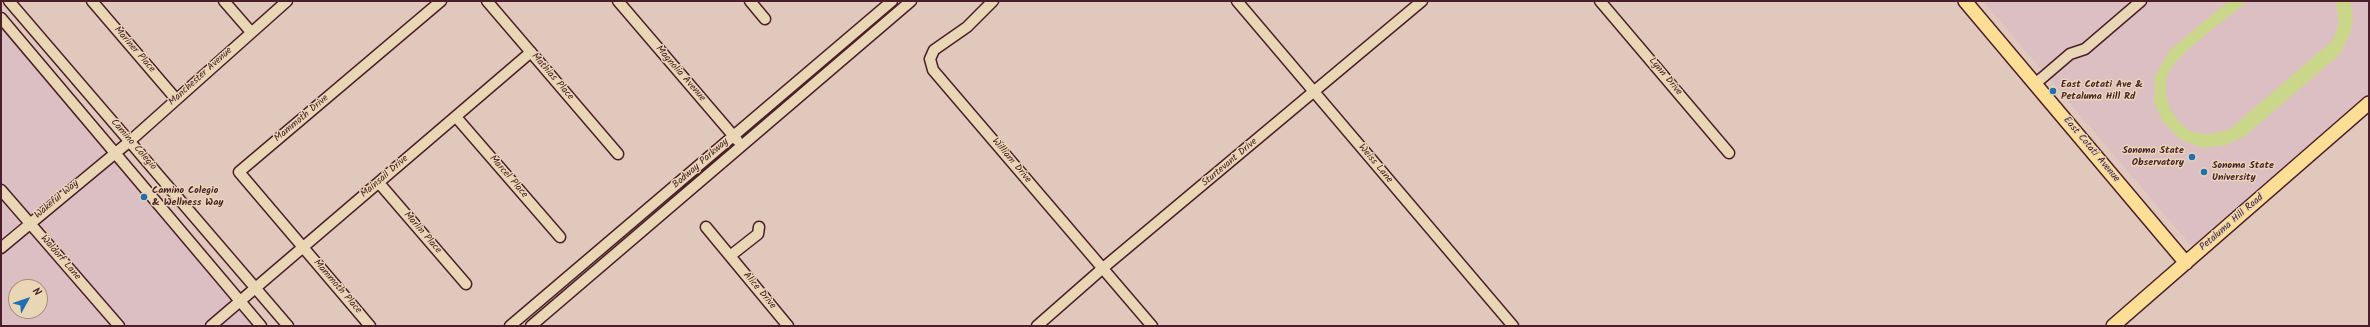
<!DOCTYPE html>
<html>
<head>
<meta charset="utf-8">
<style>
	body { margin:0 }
	#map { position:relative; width:2370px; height:327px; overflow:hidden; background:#e1c8bc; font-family:Kalam,sans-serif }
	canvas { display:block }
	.frame { position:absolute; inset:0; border:2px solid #4a1f2b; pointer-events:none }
	.north { position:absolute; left:8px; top:279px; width:40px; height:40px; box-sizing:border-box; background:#e8d6b4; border:1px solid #a98d7d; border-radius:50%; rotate:50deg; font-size:11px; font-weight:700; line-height:16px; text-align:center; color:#4a1f2b }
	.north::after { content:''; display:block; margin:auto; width:14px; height:18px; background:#1f6fb2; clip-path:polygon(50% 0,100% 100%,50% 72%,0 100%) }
</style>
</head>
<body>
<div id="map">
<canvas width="2370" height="327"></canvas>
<div class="frame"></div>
<div class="north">N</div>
</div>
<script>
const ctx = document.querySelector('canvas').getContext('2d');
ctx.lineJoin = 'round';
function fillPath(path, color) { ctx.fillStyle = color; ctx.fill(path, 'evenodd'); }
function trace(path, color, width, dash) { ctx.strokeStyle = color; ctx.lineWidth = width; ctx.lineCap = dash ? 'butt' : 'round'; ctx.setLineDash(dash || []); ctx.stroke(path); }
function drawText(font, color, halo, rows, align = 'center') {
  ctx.font = font + ' Kalam,sans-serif'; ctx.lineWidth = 3; ctx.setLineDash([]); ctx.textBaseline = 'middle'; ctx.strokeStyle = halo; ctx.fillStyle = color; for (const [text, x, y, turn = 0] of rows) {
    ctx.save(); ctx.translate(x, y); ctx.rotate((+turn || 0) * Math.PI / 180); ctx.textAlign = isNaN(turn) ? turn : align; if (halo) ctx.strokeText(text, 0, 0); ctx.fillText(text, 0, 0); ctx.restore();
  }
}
fillPath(new Path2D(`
	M1983,1H2369V96L2192,247Z
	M1,18L261,326H1ZM16,287H40V311H16Z`), '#dcbfc2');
fillPath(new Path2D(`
	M2229,1H2248C2229,17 2180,52 2170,70C2160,88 2168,111 2181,124C2195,138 2213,135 2230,129L2333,40L2339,23L2336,1H2350L2353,18L2350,34L2340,54L2245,136L2226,145L2202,148L2180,139L2163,122L2154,102L2155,76L2170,50Z`), '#cad689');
const minor = new Path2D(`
	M9,1L288,326
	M92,1L176,99
	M224,1L251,32
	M487,1L618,154
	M618,1L737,140
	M750,1L765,19
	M993,1L967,27L934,50L930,59L933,70L1152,326
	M1237,1L1513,326
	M1600,1L1729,153
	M1,18L261,326
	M2035,84L2070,54L2085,49L2141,1
	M456,117L560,237
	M379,183L466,284
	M1,190L119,326
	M706,227L730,256
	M759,227L758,234L730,256L788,326
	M1,248L130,141L287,1
	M211,326L531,52
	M370,326L239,172L441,1
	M510,326L892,1
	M531,326L911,1
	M1037,326L1103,268L1422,1`);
const major = new Path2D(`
	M1965,1L2186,263
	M2113,326L2369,103`);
trace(minor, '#4a1f2b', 13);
trace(major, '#4a1f2b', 16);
trace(minor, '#e8d6b4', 10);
trace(major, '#fcde96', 13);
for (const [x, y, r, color] of [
	[2053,91,4,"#1f6fb2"],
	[2192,157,4,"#1f6fb2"],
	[2204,172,4,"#1f6fb2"],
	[144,197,4,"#1f6fb2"]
]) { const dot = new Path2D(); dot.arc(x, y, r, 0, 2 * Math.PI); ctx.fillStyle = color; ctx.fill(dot); trace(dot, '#e8d6b4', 1.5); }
drawText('10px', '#4a1f2b', '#e8d6b4', [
	["Mariner Place",134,50,49],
	["Magnolia Avenue",680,74,49],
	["Manchester Avenue",201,77,-42],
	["Mathias Place",552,77,49],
	["Lynn Drive",1665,77,50],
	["Mammoth Drive",302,119,-40],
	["Camino Colegio",133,145,49],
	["East Cotati Avenue",2091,150,50],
	["William Drive",1011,161,50],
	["Sturtevant Drive",1230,163,-40],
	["Bodway Parkway",701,164,-41],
	["Weiss Lane",1375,164,50],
	["Mainsail Drive",385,177,-41],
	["Marcel Place",508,177,49],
	["Wakeful Way",57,200,-40],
	["Petaluma Hill Road",2232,223,-41],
	["Marlin Place",422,233,49],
	["Waldorf Lane",60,258,49],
	["Mammoth Place",337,287,49],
	["Alice Drive",759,291,50]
]);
drawText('bold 10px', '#4a1f2b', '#e8d6b4', [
	["East Cotati Ave &",2061,85],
	["Petaluma Hill Rd",2061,97],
	["Sonoma State",2184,151,"right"],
	["Observatory",2184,163,"right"],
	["Sonoma State",2212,166],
	["University",2212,178],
	["Camino Colegio",152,191],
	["& Wellness Way",152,203]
], 'left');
</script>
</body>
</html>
